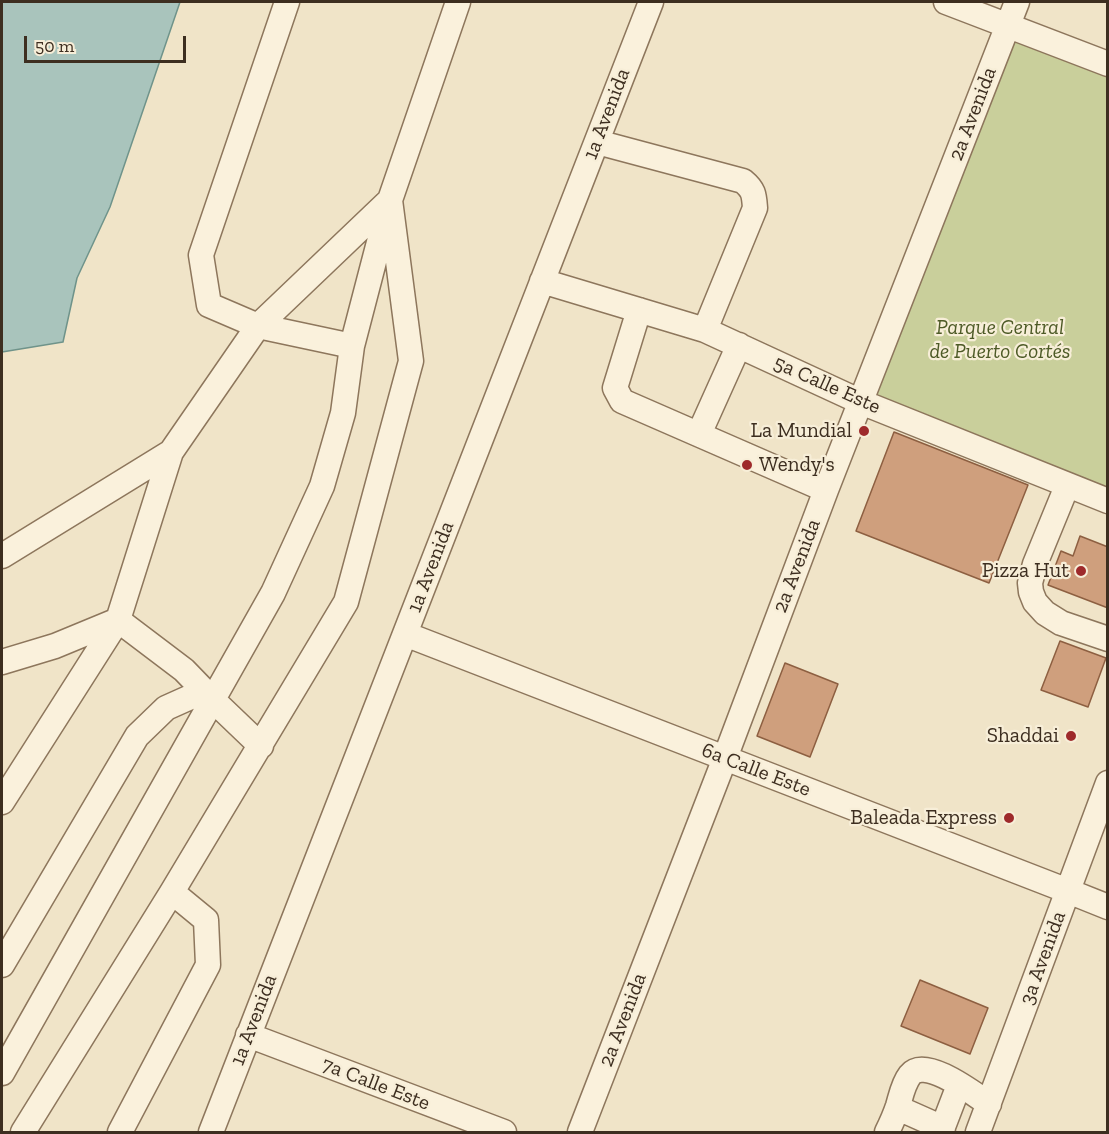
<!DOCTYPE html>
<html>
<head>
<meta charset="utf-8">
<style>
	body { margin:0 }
	#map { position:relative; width:1109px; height:1134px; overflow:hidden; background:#f0e4c8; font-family:"Zilla Slab",serif }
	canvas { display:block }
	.frame { position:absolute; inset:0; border:3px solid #3d2e20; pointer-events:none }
	.scale { position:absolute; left:24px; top:36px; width:162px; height:27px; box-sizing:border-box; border:3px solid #3d2e20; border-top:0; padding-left:8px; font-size:18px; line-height:21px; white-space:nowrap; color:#3d2e20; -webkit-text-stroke:4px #f7eed8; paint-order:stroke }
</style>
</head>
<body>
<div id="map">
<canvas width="1109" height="1134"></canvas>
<div class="frame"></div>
<div class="scale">50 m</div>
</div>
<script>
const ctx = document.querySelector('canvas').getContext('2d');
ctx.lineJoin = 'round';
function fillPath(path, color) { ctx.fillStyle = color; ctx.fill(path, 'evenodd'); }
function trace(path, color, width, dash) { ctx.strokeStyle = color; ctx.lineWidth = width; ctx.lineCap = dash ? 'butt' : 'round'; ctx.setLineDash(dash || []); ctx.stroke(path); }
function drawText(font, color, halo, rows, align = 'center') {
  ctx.font = font + ' "Zilla Slab",serif'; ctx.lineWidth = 4.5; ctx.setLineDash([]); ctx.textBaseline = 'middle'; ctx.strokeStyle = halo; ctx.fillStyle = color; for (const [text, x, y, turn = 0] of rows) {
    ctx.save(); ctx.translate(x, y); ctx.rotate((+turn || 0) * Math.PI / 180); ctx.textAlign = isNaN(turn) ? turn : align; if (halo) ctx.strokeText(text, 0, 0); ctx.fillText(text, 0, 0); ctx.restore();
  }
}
fillPath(new Path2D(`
	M1008,26L1107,64V498L861,402Z`), '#c9cf9b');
const water = new Path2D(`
	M2,2H180L110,207L77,278L63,342L2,352Z`);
fillPath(water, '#a9c4bc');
trace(water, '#6f938a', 1.5);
const building = new Path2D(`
	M894,432L1028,485L989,583L856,531Z
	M1080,536L1108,547V608L1048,585L1061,551L1073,556Z
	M1060,641L1106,658L1088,707L1041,690Z
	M785,663L838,684L810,757L757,736Z
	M920,980L988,1008L970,1054L901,1026Z`);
fillPath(building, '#cf9f7d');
trace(building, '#8d5f41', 1.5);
const minor = new Path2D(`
	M287,2L201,255L209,305L258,326L352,346
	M946,2L1108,64
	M597,142L743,181C754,190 754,195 755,208L705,330
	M542,281L705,330L861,402L1108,501
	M639,310L615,388L622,401L826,490
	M699,434L739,345
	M1067,486L1035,564L1030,583L1031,592L1035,602L1045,613L1061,623L1108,639
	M2,556L171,452
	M405,634L1068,891L1108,907
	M2,662L55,646L118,620L184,670L213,700L261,746
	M2,802L118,620L171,452L258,326L390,200L352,346L343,413L322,486L273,593L2,1073
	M2,965L137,736L166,708L204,691
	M248,1035L504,1132
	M898,1108L943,1128
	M23,1132L172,892L346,602L411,361L390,200L458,2
	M120,1132L208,965L206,920L172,892
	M211,1132L651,2
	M580,1132L725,758L826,490L1017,2
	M887,1132C891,1124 895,1115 898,1106C901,1096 903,1084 910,1075C925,1056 974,1094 989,1104
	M941,1132L959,1085
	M978,1132L1108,783`);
trace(minor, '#8d765c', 27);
trace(minor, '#faf1dc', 24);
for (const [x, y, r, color] of [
	[864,431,6,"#9e2a2b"],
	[747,465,6,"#9e2a2b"],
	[1081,571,6,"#9e2a2b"],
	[1071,736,6,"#9e2a2b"],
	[1009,818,6,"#9e2a2b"]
]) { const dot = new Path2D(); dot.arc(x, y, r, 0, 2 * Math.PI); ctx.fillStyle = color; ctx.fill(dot); trace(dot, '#f7eed8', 2); }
drawText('21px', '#3d2e20', '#f7eed8', [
	["1a Avenida",607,114,-69],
	["2a Avenida",973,114,-69],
	["5a Calle Este",827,385,24],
	["2a Avenida",797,566,-69],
	["1a Avenida",431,567,-69],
	["6a Calle Este",756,770,21],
	["3a Avenida",1043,958,-70],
	["1a Avenida",254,1020,-69],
	["2a Avenida",623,1020,-69],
	["7a Calle Este",376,1084,21]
]);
drawText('italic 21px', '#4d5a26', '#f7eed8', [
	["Parque Central",1000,328],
	["de Puerto Cortés",1000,352]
]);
drawText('21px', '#3d2e20', '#f7eed8', [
	["La Mundial",852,431],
	["Wendy's",759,465,"left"],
	["Pizza Hut",1069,571],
	["Shaddai",1059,736],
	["Baleada Express",997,818]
], 'right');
</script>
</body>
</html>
